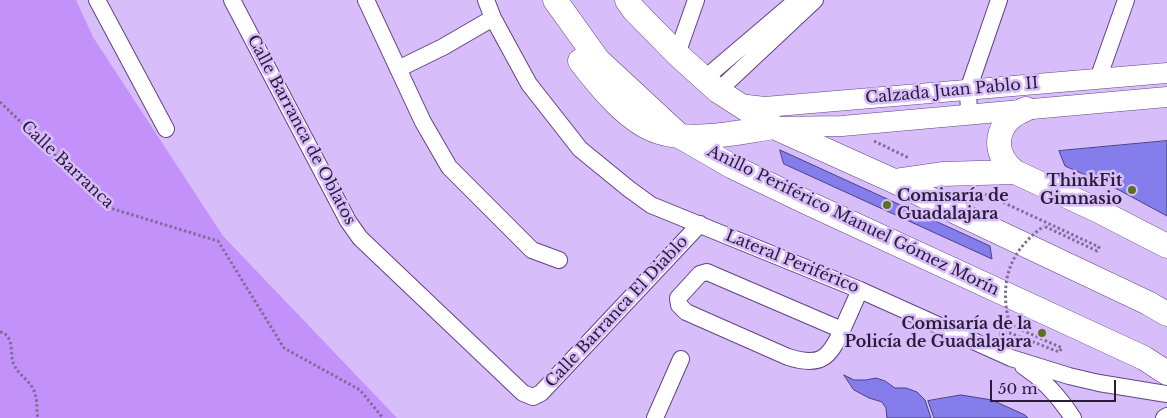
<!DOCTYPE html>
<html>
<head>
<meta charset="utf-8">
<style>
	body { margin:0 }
	#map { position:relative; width:1167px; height:418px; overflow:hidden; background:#d7bdfa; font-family:"Libre Baskerville",serif }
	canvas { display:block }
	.scale { position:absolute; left:990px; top:380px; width:126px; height:22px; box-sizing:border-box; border:2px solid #2a1c39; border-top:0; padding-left:6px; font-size:15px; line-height:18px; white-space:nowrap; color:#2a1c39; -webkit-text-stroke:4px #d7bdfa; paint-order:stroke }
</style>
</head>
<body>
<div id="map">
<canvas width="1167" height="418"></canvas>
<div class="scale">50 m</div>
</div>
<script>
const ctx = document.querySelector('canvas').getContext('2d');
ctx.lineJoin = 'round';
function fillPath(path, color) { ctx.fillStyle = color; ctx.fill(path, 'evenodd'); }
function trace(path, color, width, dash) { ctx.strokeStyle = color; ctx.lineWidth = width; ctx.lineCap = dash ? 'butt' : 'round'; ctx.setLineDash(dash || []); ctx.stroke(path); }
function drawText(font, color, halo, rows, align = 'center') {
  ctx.font = font + ' "Libre Baskerville",serif'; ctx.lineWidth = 5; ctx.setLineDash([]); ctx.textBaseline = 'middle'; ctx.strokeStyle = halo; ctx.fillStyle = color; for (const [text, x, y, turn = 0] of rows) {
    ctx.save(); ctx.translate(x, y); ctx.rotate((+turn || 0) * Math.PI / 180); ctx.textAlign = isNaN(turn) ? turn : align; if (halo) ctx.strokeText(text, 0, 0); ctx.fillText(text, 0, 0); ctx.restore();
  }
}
fillPath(new Path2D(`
	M0,0H76L93,37L223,236L397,418H0Z`), '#c292fa');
const building = new Path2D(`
	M1167,141V216L1119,190L1065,166L1059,151Z
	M780,150L990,246L992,259L784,164Z
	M844,375L854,380H866L876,378L885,381L895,388H906L917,392L925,400L931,418H887L886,408L882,402L869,398L854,390Z
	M961,395L992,400L1025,415L1028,418H934L928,401Z`);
fillPath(building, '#857deb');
trace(building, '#474286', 1);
const minor = new Path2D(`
	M97,0L166,129
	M232,0L348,221L360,238L523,393L533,397L541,393L700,224
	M366,0L423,122L449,167L532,250L559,260
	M486,0L493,18L529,84L580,149L629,189L651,205L860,290L1011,358L1069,376L1099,383L1167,394
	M677,54L696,0
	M398,69L443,47L493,18
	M704,79L797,0
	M1098,79L1126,0
	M718,91L815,0
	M969,114L968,90L999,0
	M842,330L707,272L700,274L678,298L679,305L686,312L788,357C820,367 829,359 842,330C848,317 854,303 860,290
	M1023,366C1043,379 1060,398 1073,418
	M655,418L681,359
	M1164,418L1167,416`);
const major = new Path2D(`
	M738,104L765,107L1167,73
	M776,127L842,126L1167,97`);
const highway = new Path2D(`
	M555,0L598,60L681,137L733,167L808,203L1144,358L1167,373
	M627,0L634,10L677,54L718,91L774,127L894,181L966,217L1148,303L1167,314
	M580,61C599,86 629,123 659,132C694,143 739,132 774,127
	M1026,109C995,121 990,152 1015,172L1097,210L1167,246
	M894,181L942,174L1015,172`);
trace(minor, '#624385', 18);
trace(major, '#624385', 21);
trace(highway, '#624385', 25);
trace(new Path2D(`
	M0,102L110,208L218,241L284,348L360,390L383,418
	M874,141L909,158
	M985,194L1099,247L1097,251L1044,226
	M0,332C14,335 10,351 13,362C16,374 32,381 35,394C38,402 36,411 38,418
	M999,334L1010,333L1059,352L1062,348L1013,326L1008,318`), '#806c99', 3, [2.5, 2.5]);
trace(minor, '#fff', 16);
trace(major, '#fff', 20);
trace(highway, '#fff', 24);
trace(new Path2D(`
	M1008,318C1000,278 1011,250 1044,226`), '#806c99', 3, [2.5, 2.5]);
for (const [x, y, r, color] of [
	[1132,190,5,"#5a7122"],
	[887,205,5,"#5a7122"],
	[1042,333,5,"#5a7122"]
]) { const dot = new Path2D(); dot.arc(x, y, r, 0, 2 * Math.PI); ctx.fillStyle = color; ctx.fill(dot); trace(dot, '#d7bdfa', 2); }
drawText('16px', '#2a1c39', '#d7bdfa', [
	["Calzada Juan Pablo II",952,91,-5],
	["Calle Barranca de Oblatos",301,130,62],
	["Calle Barranca",67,165,43],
	["Anillo Periférico Manuel Gómez Morín",853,221,26],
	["Lateral Periférico",792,262,22],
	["Calle Barranca El Diablo",617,312,-47]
]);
drawText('bold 16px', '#2a1c39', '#d7bdfa', [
	["ThinkFit",1122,181],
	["Gimnasio",1122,199],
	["Comisaría de",897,196,"left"],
	["Guadalajara",897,214,"left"],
	["Comisaría de la",1032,324],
	["Policía de Guadalajara",1032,342]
], 'right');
</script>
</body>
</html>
